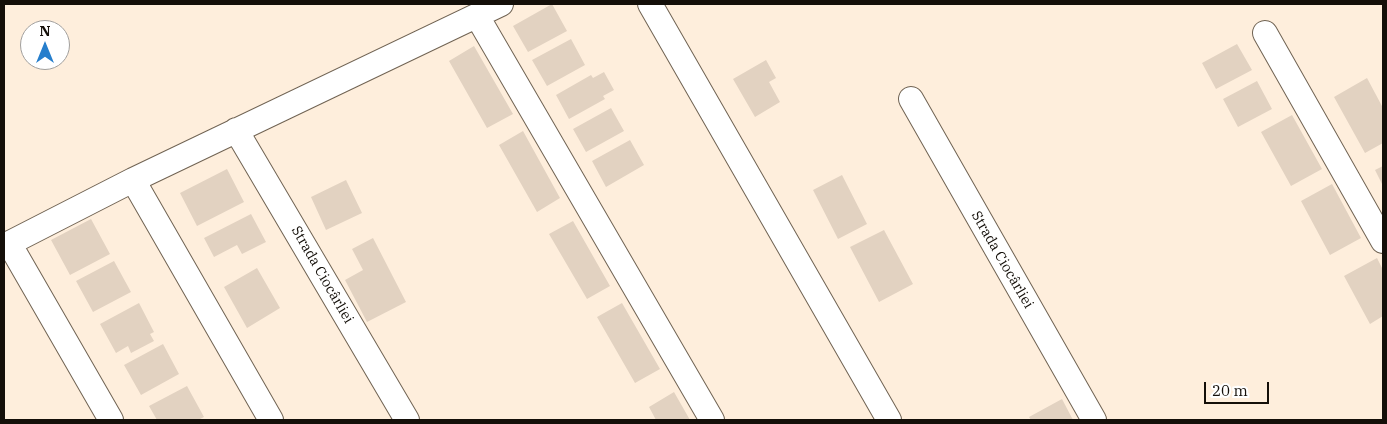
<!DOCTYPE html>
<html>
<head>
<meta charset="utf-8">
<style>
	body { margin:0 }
	#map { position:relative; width:1387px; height:424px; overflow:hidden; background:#feeedc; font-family:"IBM Plex Serif",serif }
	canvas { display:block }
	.frame { position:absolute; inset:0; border:5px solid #140f09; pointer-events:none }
	.north { position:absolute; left:20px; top:20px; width:50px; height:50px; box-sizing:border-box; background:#fff; border:1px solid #a19f9d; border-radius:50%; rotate:0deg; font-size:14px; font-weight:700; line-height:20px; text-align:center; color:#140f09 }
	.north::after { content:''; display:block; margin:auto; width:18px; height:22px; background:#267ecc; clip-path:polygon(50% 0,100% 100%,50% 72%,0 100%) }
	.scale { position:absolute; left:1204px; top:382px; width:65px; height:22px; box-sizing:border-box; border:2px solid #140f09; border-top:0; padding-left:6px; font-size:15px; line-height:18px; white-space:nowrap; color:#140f09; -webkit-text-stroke:4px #fff; paint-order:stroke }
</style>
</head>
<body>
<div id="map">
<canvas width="1387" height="424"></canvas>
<div class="frame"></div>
<div class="north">N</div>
<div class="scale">20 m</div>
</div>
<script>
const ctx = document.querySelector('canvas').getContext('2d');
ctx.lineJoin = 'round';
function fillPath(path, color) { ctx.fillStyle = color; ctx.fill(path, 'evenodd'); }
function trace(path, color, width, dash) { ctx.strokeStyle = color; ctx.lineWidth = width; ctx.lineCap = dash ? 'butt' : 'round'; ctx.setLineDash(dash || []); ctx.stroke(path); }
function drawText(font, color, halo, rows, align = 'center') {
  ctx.font = font + ' "IBM Plex Serif",serif'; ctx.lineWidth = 4; ctx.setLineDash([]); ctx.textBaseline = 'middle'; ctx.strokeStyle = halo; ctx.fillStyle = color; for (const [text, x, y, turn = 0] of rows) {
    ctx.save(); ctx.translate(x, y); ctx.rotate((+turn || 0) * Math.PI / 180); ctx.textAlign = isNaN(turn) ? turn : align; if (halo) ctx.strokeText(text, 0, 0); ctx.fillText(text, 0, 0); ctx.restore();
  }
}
fillPath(new Path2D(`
	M552,4L567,31L528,52L513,26Z
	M571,39L585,65L547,86L532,60Z
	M1237,44L1252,70L1216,89L1202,63Z
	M474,46L513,114L487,128L449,61Z
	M766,60L776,78L769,82L780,102L755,117L733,79Z
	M604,72L614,90L603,96L605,99L569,119L556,95L591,75L593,78Z
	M1367,78L1383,108V143L1365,153L1334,97Z
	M1257,81L1272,109L1238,127L1223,99Z
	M611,108L624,131L586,152L573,129Z
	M1292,115L1322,169L1291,186L1261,132Z
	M523,131L560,198L537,212L499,145Z
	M630,140L644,165L606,187L592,161Z
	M1383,166V186L1375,170Z
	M227,169L244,202L197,226L180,193Z
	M842,175L867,224L838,239L813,190Z
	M346,180L362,213L326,230L311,197Z
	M1332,184L1361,238L1330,255L1301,201Z
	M251,214L266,242L242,254L237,245L214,257L204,238Z
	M91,219L110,254L70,275L51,240Z
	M573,221L610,286L587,299L549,234Z
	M884,230L913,284L879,302L850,247Z
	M373,238L406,302L367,322L345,280L363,270L352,249Z
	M1377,258L1383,270V316L1370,324L1344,276Z
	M114,261L131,292L93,312L76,281Z
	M257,268L280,308L247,328L224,287Z
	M139,303L154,332L150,334L154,341L131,353L128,346L116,353L100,324Z
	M622,303L660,369L635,383L597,317Z
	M163,344L179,374L141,395L124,365Z
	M187,386L204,417L198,420H157L149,406Z
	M674,392L690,420H656L649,407Z
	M1062,399L1073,420H1031L1029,417Z`), '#e2d2c1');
const minor = new Path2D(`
	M650,4L889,420
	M477,16L712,420
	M1265,33L1383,241
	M911,99L1094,420
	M236,130L407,420
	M133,180L271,420
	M9,243L111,420
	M4,246L133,180L501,4`);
trace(minor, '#706353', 26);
trace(minor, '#fff', 24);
drawText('14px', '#140f09', '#fff', [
	["Strada Ciocârliei",1002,260,60],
	["Strada Ciocârliei",322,275,60]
]);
</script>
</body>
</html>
